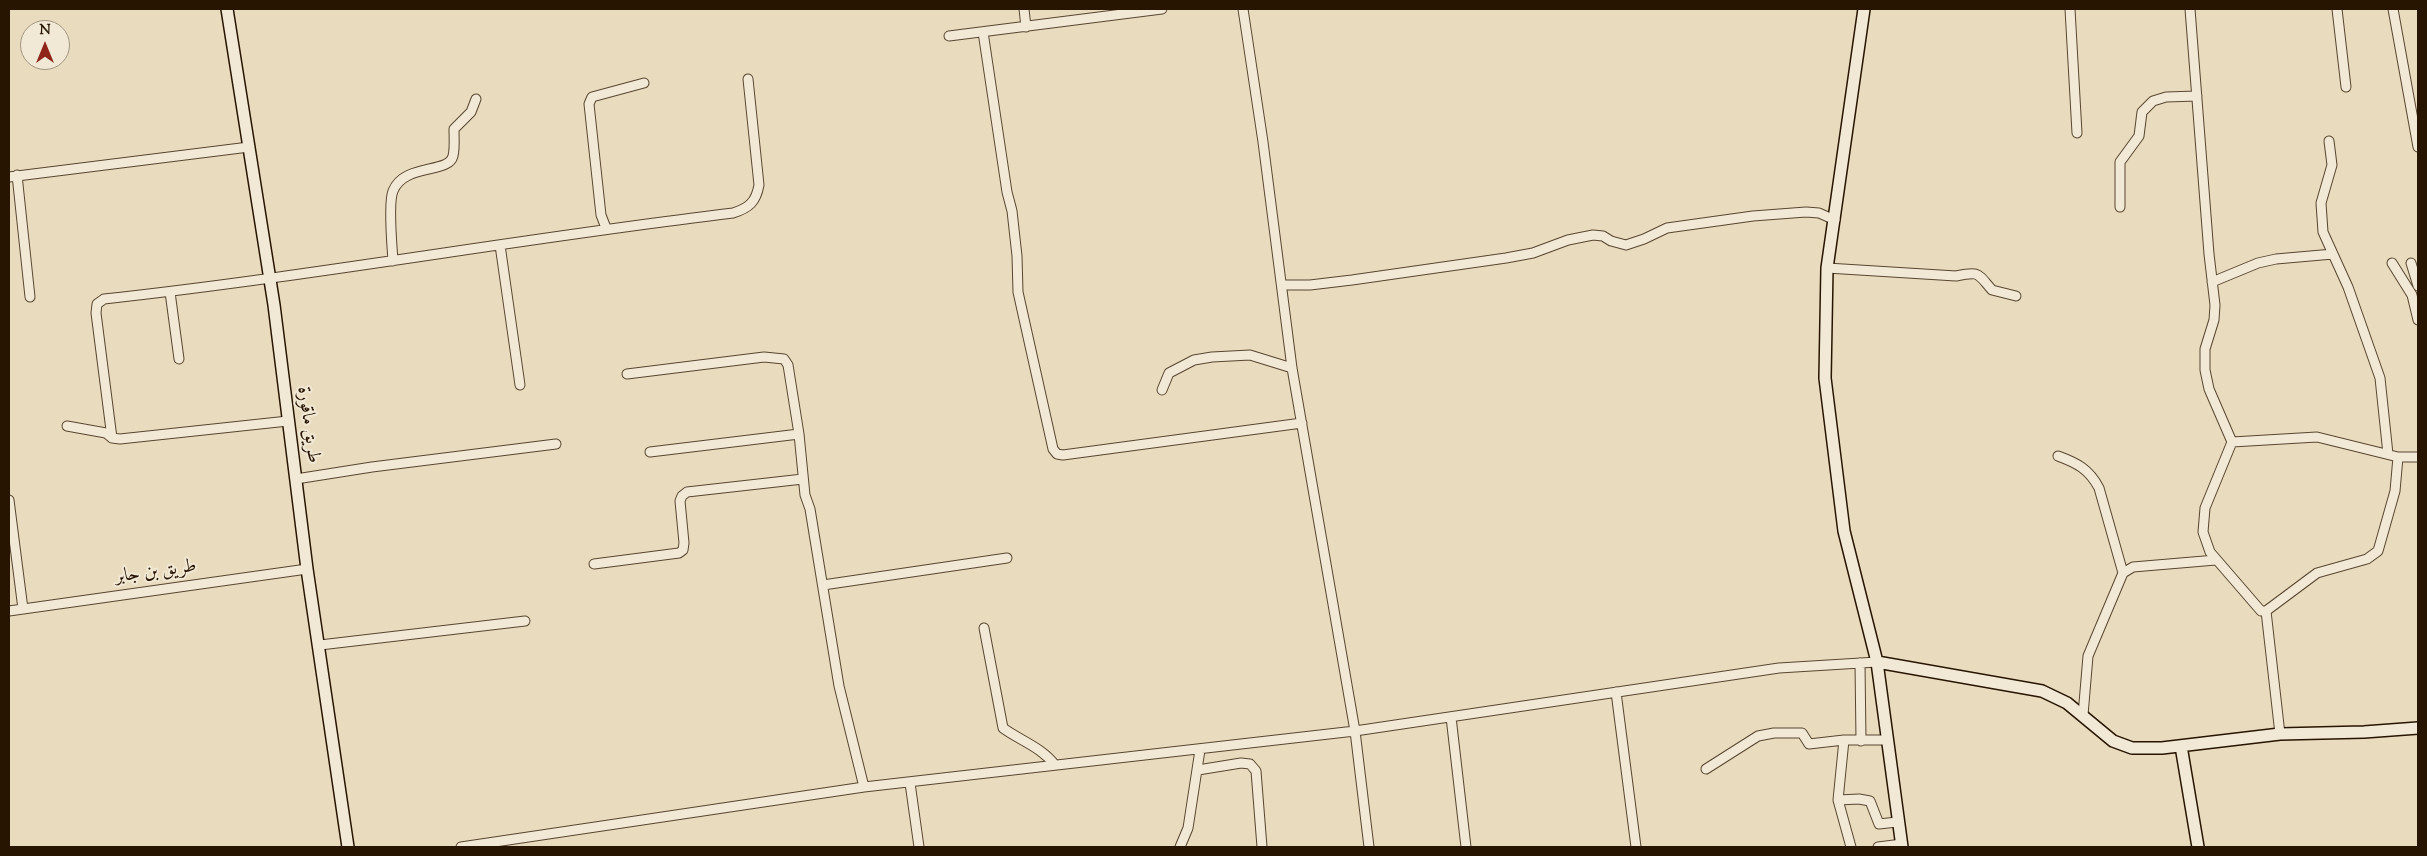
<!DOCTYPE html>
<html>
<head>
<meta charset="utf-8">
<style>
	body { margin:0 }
	#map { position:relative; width:2427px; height:856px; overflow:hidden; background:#e9dbbe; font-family:"Sorts Mill Goudy",serif }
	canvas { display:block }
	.frame { position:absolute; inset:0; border:10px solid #271501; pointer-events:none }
	.north { position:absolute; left:20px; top:20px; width:50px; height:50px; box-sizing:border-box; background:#f1e8d5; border:1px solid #a09480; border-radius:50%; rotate:0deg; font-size:14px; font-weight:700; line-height:20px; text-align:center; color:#271501 }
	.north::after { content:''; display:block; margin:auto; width:18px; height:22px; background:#8f2418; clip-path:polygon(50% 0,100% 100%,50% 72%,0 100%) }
</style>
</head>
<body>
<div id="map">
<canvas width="2427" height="856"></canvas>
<div class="frame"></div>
<div class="north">N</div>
</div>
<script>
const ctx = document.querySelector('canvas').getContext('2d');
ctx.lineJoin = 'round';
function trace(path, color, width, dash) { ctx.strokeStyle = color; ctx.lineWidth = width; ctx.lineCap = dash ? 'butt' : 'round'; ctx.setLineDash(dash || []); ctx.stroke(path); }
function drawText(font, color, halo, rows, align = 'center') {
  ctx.font = font + ' "Sorts Mill Goudy",Amiri,serif'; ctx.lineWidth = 4; ctx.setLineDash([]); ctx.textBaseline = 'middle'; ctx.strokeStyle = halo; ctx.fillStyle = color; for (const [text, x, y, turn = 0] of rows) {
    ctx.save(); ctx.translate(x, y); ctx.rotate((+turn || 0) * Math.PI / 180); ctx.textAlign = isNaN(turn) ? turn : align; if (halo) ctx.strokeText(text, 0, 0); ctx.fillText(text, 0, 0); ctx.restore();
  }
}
const street = new Path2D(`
	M1024,9L1026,27
	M1243,9L1263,142L1292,368L1355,731L1369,847
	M2070,9L2077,133
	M2190,9L2209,254L2215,305L2214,320L2205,349V370L2209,389L2232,442L2317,437L2398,457H2418
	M2337,9L2346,87
	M2393,9L2418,147
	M983,32L1007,192L1012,211L1017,256L1018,292L1053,449L1057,454L1063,455L1302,423
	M949,36L1162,9
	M2329,141L2332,165L2321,203L2323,232L2348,287L2380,378L2388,454
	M17,175L30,297
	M9,177L249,147
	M2120,207V162L2139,136L2142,112L2153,101L2166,97L2197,96
	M606,228L601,215L589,104L592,97L644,83
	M500,245L520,385
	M393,261C392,246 388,203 393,191C404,163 449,174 453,156C455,148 454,138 454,129L471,112L476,99
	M2392,263L2412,295L2418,320
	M2411,263L2418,286
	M1827,268L1956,276C1980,271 1977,273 1992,290L2016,296
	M2212,282L2258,263L2276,259L2333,254
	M1283,285H1310L1352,280L1506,258L1533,253L1568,240L1593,235L1603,236L1611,241L1626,245L1644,239L1667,228L1753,216L1806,212L1819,213L1835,220
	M170,292L179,359
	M627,374L764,357L784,359L788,365L799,434L805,495L810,509L839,686L864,787
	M1162,390L1169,373L1194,360L1212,357L1250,355L1292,368
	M67,426L106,433L112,438L120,439L288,421
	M112,438L96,313L97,304L104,299C314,276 523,238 733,213C749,208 756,202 759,185L748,79
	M2232,442L2205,508L2203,532L2210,552L2261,611H2266L2317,573L2367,559L2378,551L2395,491L2398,457
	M650,452L799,434
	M2058,456C2077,463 2089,469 2099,488L2123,573
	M296,479L372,467L556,444
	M9,500L23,609
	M594,564L679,553L683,550L684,543L680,501L682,496L687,492L803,479
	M823,585L1007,558
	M9,611L307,569
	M2266,611L2280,734
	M984,628L1003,728C1021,741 1041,747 1055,765
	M320,645L525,621
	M1860,663L1861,741
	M1616,692L1636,847
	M2083,715L2088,656L2123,573L2133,567L2216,560
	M1451,717L1466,847
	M1706,769L1758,736L1774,733H1802L1809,744L1844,740
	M1198,770L1241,763L1250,764L1256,771L1262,847
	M910,783L919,847
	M1838,800L1844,740H1887
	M461,847L864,787L1355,731L1779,668L1877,662
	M1180,847L1188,828L1200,750
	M1851,847L1838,800L1859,799L1870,801L1879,824L1897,822
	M1878,847L1902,844`);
const secondary = new Path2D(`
	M227,9L274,305L307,569L348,847
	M1864,9L1827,268L1825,378L1844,531L1877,662L1902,847
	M1877,662L2042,691L2067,703L2113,741L2132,748H2162L2280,734L2364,732L2418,728
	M2181,746L2198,847`);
trace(street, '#584630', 11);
trace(secondary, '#271501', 14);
trace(street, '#f1e8d5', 9);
trace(secondary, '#f1e8d5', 11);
drawText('19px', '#271501', '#f1e8d5', [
	["طريق ماقورة",307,425,82],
	["طريق بن جابر",156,573,-8]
]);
</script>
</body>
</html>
